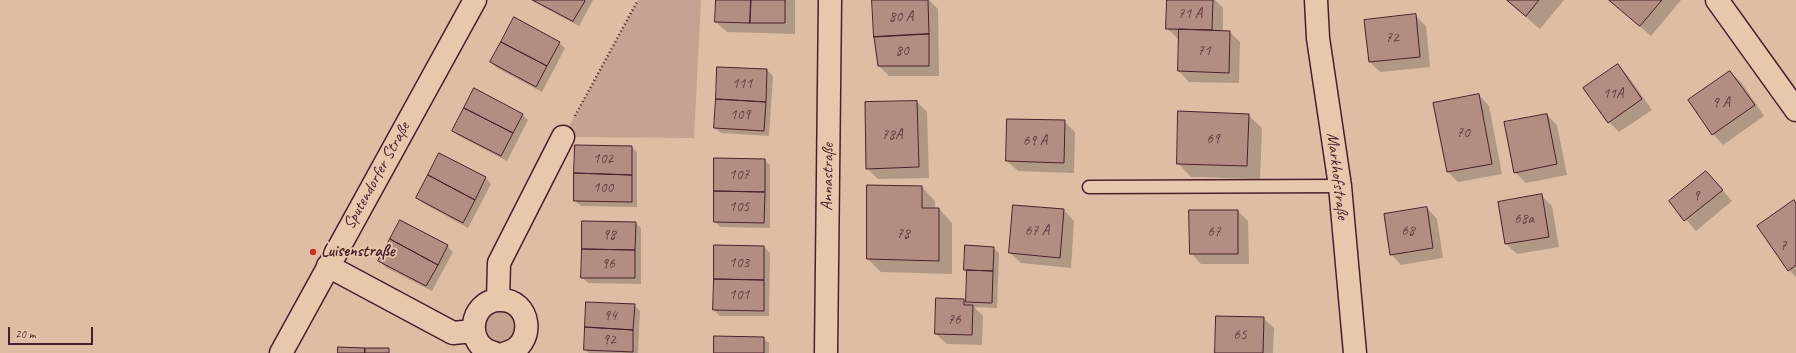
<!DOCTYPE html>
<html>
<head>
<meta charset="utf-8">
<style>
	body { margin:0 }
	#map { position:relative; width:1796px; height:353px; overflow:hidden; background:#ddbea5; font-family:Caveat,sans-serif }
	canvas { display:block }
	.scale { position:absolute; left:8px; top:327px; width:85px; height:18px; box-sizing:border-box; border:2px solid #4a1f2b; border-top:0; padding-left:5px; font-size:12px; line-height:14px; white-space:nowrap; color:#4a1f2b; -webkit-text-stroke:3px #e6c8ad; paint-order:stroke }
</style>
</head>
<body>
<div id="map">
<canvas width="1796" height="353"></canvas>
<div class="scale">20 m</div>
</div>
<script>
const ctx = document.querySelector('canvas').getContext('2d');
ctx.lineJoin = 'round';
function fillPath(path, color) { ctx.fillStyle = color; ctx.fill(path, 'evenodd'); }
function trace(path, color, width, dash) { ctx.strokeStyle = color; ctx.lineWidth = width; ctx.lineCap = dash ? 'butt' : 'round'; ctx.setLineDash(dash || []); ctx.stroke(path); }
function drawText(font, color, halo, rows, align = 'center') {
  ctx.font = font + ' Caveat,sans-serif'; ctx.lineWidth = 3.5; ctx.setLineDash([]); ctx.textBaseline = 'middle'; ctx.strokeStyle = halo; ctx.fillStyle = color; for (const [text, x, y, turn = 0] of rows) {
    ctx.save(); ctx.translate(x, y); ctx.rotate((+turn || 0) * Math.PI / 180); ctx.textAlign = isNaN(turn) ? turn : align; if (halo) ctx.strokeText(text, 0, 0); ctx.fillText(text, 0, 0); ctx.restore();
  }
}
fillPath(new Path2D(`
	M638,0H701L694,138L563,137Z
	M485 327a15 15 0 1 1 30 0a15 15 0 1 1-30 0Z`), '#c4a391');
fillPath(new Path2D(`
	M530,0H593L579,26Z
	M717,0H795V34L727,32L716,22Z
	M873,0H929L938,9L939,76H889L879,66Z
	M1168,0H1215L1223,8V31L1230,32L1240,42L1239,83L1189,82L1179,71L1180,39H1178L1167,28Z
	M1506,0H1564L1540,29Z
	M1609,0H1681L1651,36Z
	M1415,15L1426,26L1430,67L1380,72L1370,62Z
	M559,43L565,48L542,92L497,68L491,62Z
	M1618,65L1628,76L1652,110L1619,132L1609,122Z
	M718,68L767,70L773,76L769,136L721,133L715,128Z
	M1730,72L1741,82L1764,116L1723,145L1713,134Z
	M1479,95L1489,106L1502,174L1458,182L1448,172Z
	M917,102L927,112L929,178L878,179L867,168Z
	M522,114L528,120L507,161L459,136L453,131Z
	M1248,115L1262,128L1260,179L1191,177L1178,163Z
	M1547,115L1557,125L1567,175L1526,183L1515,172Z
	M1064,121L1075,132L1074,173L1018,171L1007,161Z
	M632,147L637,152V207L581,206L575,201Z
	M440,154L486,178L491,184L468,228L423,203L417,197Z
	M764,160L770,165V228L720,227L715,222Z
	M1706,172L1732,201L1696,231L1670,201Z
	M922,187L935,201V209H939L952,223V274L881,272L868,259Z
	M1542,196L1552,206L1559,247L1517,254L1506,244L1499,203Z
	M1796,204V277L1789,270Z
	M1014,206L1064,210L1074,221L1071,268L1021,263L1010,253Z
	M1427,208L1437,219L1443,258L1401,265L1391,254Z
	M1238,211L1248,221L1249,264H1201L1191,253Z
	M635,223L641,228V284L588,283L582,277Z
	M447,246L453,252L432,291L385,267L380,261Z
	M715,247H764L770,253L769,316H720L714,310Z
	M993,248L999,253L997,308L974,307L983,316L982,345L947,344L936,334L937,299L964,300L967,303L968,273L966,270Z
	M634,305L640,311L638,353H589L585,350Z
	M1263,318L1274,328L1273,353H1216Z
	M763,338L769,343V353H715Z`), '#0003');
const building = new Path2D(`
	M533,0H584L585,1L573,21Z
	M716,0H751L750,23L715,22Z
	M751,0H785V23H750Z
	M872,0H928L929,34L874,37Z
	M1167,0H1213L1212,30L1166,29Z
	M1507,0H1539L1526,16Z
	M1609,0H1662L1640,26Z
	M1416,14L1420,57L1369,62L1364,20Z
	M514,17L560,42L547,66L501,42Z
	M1179,29L1230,31L1229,73L1178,71Z
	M929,34V66H878L874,37Z
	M501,42L547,66L536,87L490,62Z
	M1618,64L1642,99L1608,123L1583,88Z
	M717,67L767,69L766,102L716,99Z
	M1730,71L1755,105L1712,135L1688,100Z
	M474,88L523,114L513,133L464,108Z
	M1479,94L1492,164L1447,172L1433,103Z
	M716,99L766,102L764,131L714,128Z
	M917,101L919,167L866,169L865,102Z
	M464,108L513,133L501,156L452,131Z
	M1178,111L1249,114L1247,166L1177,164Z
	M1547,114L1557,164L1514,173L1504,122Z
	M1007,119L1065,120L1064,163L1006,161Z
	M575,145L632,146V175L574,173Z
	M439,153L486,177L475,200L428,175Z
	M714,158L765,159V192L714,191Z
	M1706,171L1723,190L1684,221L1669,201Z
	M574,173L632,175V202L574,201Z
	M428,175L475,200L463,223L416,198Z
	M867,185L922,186V208H939V261L867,259Z
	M714,191L765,192L764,223L714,222Z
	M1542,194L1549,237L1505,244L1498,202Z
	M1794,200L1796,203V265L1788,271L1757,226Z
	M1013,205L1064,209L1060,258L1009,253Z
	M1427,207L1433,248L1390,255L1384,214Z
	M1189,210H1238V254H1190Z
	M400,220L448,245L438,265L390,239Z
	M582,221L636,222L635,250L582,249Z
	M390,239L438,265L426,286L378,261Z
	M714,245L764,246V280L714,279Z
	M965,245L994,247L993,271L964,270Z
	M582,249L635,250V278H581Z
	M967,270L993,271L992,303L966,302Z
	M714,279L764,280V311L713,310Z
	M936,298L964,299V305H973L972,335L935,334Z
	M586,302L635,304L633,330L585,327Z
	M1216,316L1264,317L1263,353H1215Z
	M585,327L633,330V352L584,350Z
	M714,336L764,337V353H714Z
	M338,347L365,348V353H338Z
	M365,348H389V353H365Z`);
fillPath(building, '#b18e81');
trace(building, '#4a1f2b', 1);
const service = new Path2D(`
	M1089,187L1340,186`);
const minor = new Path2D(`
	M1316,0L1318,38L1340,186L1355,353
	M1717,0L1796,110
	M328,266L453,333L473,331
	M498,300L499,263L563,137
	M281,353L475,0
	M494,353C464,346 469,301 499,300C531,298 537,345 506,353
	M826,353L830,0`);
trace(service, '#4a1f2b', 15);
trace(minor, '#4a1f2b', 25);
trace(new Path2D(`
	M575,116L638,0`), '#4a1f2b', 2.5, [1, 3]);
trace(service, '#e6c8ad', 12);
trace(minor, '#e6c8ad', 22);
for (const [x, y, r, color] of [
	[313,252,4,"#c8321e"]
]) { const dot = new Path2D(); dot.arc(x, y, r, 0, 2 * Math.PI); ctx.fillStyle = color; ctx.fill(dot); trace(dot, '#e6c8ad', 1.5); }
drawText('15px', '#643b40', null, [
	["71 A",1190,14],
	["80 A",901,17],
	["72",1392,38],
	["80",902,51],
	["71",1204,51],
	["111",742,84],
	["11A",1613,94],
	["9 A",1721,103],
	["109",740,115],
	["70",1463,133],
	["78A",892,135],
	["69",1213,139],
	["69 A",1035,141],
	["102",603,159],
	["107",739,175],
	["100",603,188],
	["9",1696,196],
	["105",739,207],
	["68a",1524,219],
	["67 A",1037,231],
	["68",1408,231],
	["67",1214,232],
	["78",903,234],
	["98",609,235],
	["7",1783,246],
	["103",739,263],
	["96",608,264],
	["101",739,295],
	["94",610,316],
	["76",954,320],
	["65",1240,335],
	["92",609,340]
]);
drawText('17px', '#4a1f2b', '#e6c8ad', [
	["Sputendorfer Straße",377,176,-61],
	["Markhofstraße",1337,176,83],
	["Annastraße",828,177,-89]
]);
drawText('bold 17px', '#4a1f2b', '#e6c8ad', [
	["Luisenstraße",321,252]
], 'left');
</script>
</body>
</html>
